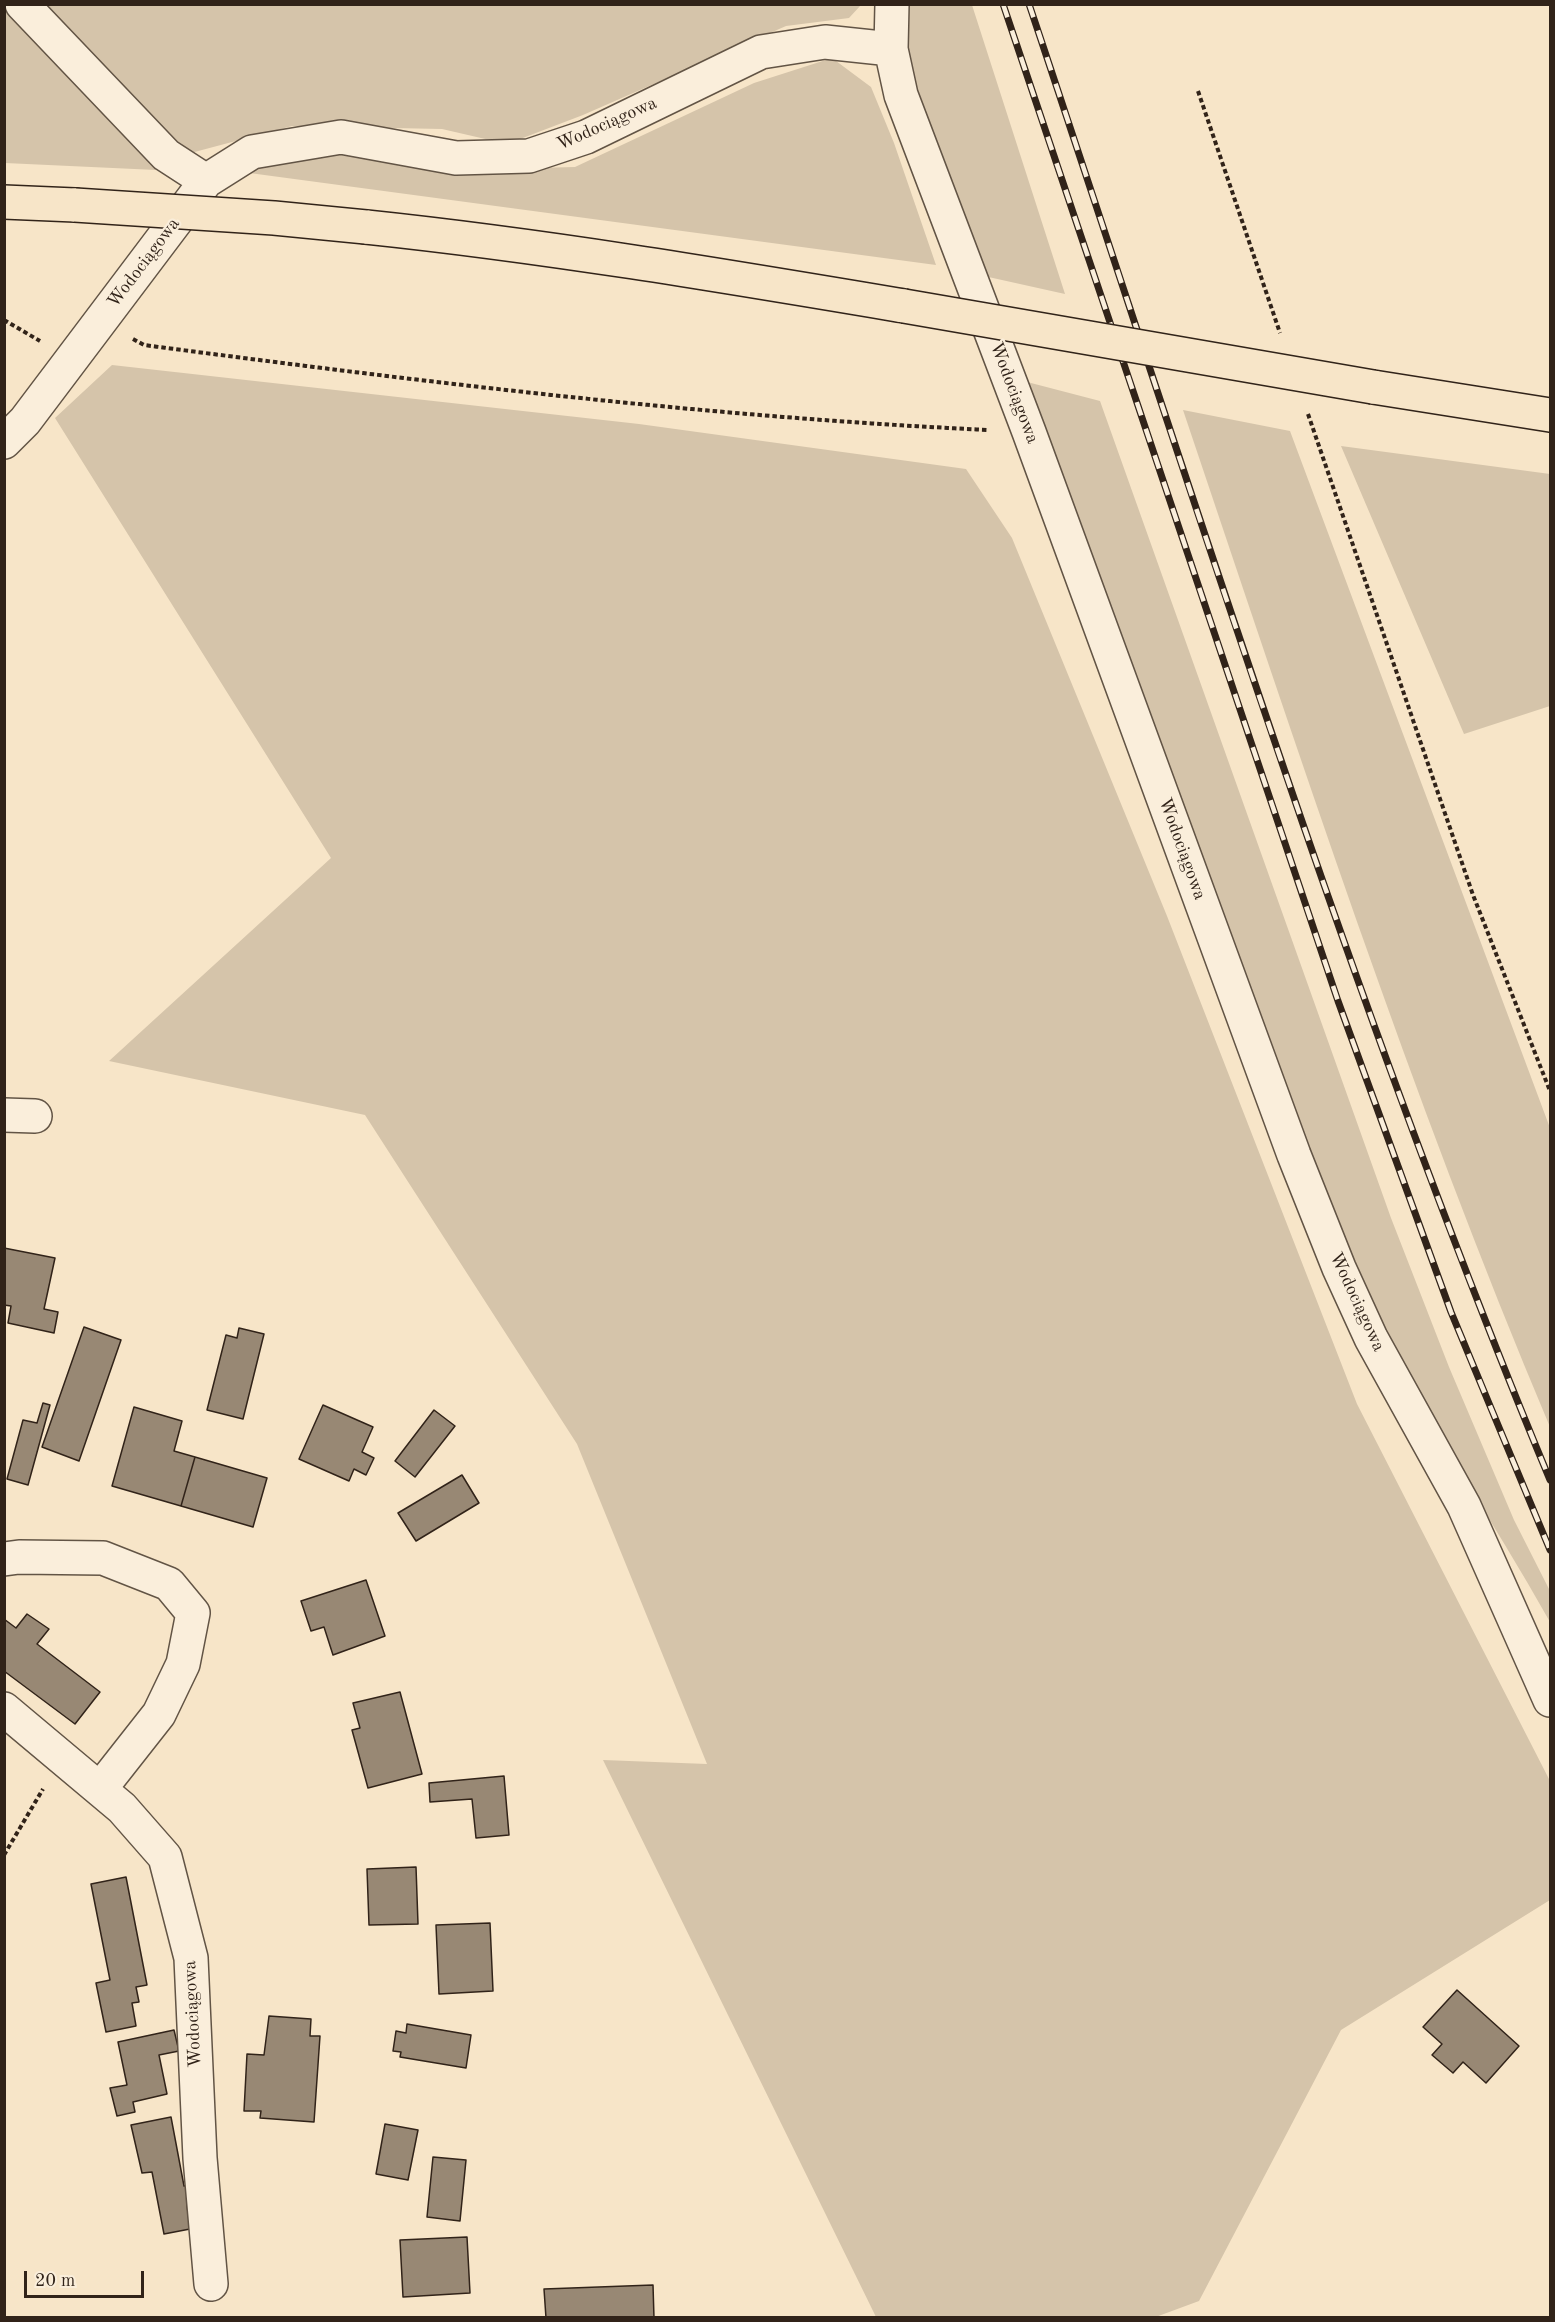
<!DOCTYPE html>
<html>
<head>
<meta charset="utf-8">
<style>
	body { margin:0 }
	#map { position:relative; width:1555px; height:2322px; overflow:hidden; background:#f7e5c8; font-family:"Old Standard TT",serif }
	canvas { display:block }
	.frame { position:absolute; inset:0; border:6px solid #312319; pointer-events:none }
	.scale { position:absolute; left:24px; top:2271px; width:120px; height:27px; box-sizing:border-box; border:3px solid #312319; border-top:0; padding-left:8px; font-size:18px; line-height:21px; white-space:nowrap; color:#312319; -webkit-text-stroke:4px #faeedb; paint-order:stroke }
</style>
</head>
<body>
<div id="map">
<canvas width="1555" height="2322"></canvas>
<div class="frame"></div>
<div class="scale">20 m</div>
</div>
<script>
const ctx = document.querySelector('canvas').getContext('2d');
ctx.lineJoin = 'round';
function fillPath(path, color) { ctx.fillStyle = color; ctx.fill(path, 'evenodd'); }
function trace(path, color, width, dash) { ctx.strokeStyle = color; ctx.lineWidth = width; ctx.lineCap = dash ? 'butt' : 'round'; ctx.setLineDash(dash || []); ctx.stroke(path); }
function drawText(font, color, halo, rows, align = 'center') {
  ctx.font = font + ' "Old Standard TT",serif'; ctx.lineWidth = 4.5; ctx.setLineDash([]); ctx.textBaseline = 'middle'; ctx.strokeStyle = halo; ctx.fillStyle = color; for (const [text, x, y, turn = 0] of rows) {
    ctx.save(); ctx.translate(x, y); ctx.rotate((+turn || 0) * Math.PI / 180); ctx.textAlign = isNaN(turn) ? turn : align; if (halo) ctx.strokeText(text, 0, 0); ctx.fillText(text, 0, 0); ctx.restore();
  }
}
fillPath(new Path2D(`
	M5,5H21L156,170L5,163Z
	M43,5H861L849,18L786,26L583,115L507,144L442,129L292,126L187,154Z
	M904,5H972L1065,294L984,276L907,59Z
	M832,58L871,87L894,143L936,265L242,172L328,153L455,170L575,167L754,83Z
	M112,365L639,424L966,469L1012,538L1167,916L1357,1404L1550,1781V1900L1341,2030L1199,2301L1153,2318L876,2317L603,1760L707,1764L577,1444L365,1115L109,1061L331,858L55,418Z
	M1008,377L1100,401L1391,1218L1449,1367L1514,1520L1550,1591V1622C1491,1517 1424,1416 1360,1313Z
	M1183,410L1290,431L1550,1128V1427C1410,1095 1298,751 1183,410Z
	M1341,446L1550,474V706L1464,734Z`), '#d5c4aa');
const building = new Path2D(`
	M4,1248L55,1258L44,1309L58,1312L54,1333L8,1323L11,1306L4,1305Z
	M84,1327L121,1340L79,1461L42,1447Z
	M239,1328L264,1334L243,1419L207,1410L226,1335L237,1338Z
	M43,1403L50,1405L28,1485L7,1479L23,1420L37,1423Z
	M323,1405L373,1427L362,1452L374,1458L366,1475L354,1469L349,1481L299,1459Z
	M134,1407L182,1421L174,1451L195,1457L181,1506L112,1486Z
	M434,1410L455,1426L415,1477L395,1461Z
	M195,1457L267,1478L253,1527L181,1506Z
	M462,1475L479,1503L416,1541L398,1513Z
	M366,1580L385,1636L333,1655L324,1627L311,1631L301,1601Z
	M27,1614L49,1629L37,1644L100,1692L75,1724L4,1671V1619L16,1628Z
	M400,1692L422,1774L368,1788L352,1730L360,1728L353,1703Z
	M504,1776L509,1835L476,1838L472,1799L430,1802L429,1783Z
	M416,1867L418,1924L369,1925L367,1869Z
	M126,1877L147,1985L136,1987L139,2002L132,2003L136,2026L106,2032L96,1983L110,1980L91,1884Z
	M490,1923L493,1991L439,1994L436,1925Z
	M1457,1990L1519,2046L1486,2083L1463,2062L1453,2073L1432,2055L1442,2044L1423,2027Z
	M269,2016L311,2019L310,2036H320L314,2122L260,2118L261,2111H244L247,2054L264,2055Z
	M407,2024L471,2035L466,2068L400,2057L401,2052L393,2051L396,2031L406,2033Z
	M174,2030L179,2051L159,2055L167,2094L133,2102L135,2112L117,2116L110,2088L127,2085L118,2042Z
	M171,2117L184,2186L192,2185L196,2203L187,2205L190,2229L164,2234L152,2172L142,2173L131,2125Z
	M385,2124L418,2130L408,2180L376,2174Z
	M433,2157L466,2160L460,2221L427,2217Z
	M467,2237L470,2293L403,2297L400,2240Z
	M653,2285L654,2318H546L544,2289Z`);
fillPath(building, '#988874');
trace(building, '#312319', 1.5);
const minor = new Path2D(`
	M22,4L166,155L206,181
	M892,4L891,49L901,95L1029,432L1294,1155L1339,1268L1371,1338L1464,1506L1550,1700
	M4,442L25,421L206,181L252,152L341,137L456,158L529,156L586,137L761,52L825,42L891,49
	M4,1115L35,1116
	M4,1559L19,1557L103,1558L169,1584L193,1613L183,1664L159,1714L100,1789
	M4,1709L122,1808L165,1857L191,1958L200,2158L211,2284`);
const major = new Path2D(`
	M4,202L75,205
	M366,227C547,246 725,276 904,306
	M1373,387L1550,415`);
trace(minor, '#625445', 36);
trace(major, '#312319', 36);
trace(new Path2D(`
	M1198,91L1280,333
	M4,320L40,341
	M133,339L144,345C425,382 706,417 989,430
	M1308,414L1473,895L1550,1091
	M4,1855L43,1789`), '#312319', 4, [4.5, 3]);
trace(minor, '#faeedb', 33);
trace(major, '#f7e5c8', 33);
const rail = new Path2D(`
	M1003,4L1338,1001L1451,1312L1550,1550
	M1029,4C1195,499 1349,998 1550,1480`);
trace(rail, '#312319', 7);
trace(rail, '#faeedb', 4.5, [14]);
const majorBridge = new Path2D(`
	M75,205L274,218L366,227
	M904,306L1373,387`);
trace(majorBridge, '#312319', 36, []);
trace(majorBridge, '#f7e5c8', 33);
drawText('18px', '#312319', '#faeedb', [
	["Wodociągowa",607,124,-24],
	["Wodociągowa",144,263,-53],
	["Wodociągowa",1014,393,69],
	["Wodociągowa",1182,849,70],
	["Wodociągowa",1357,1302,65],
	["Wodociągowa",193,2014,-93]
]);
</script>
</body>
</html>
